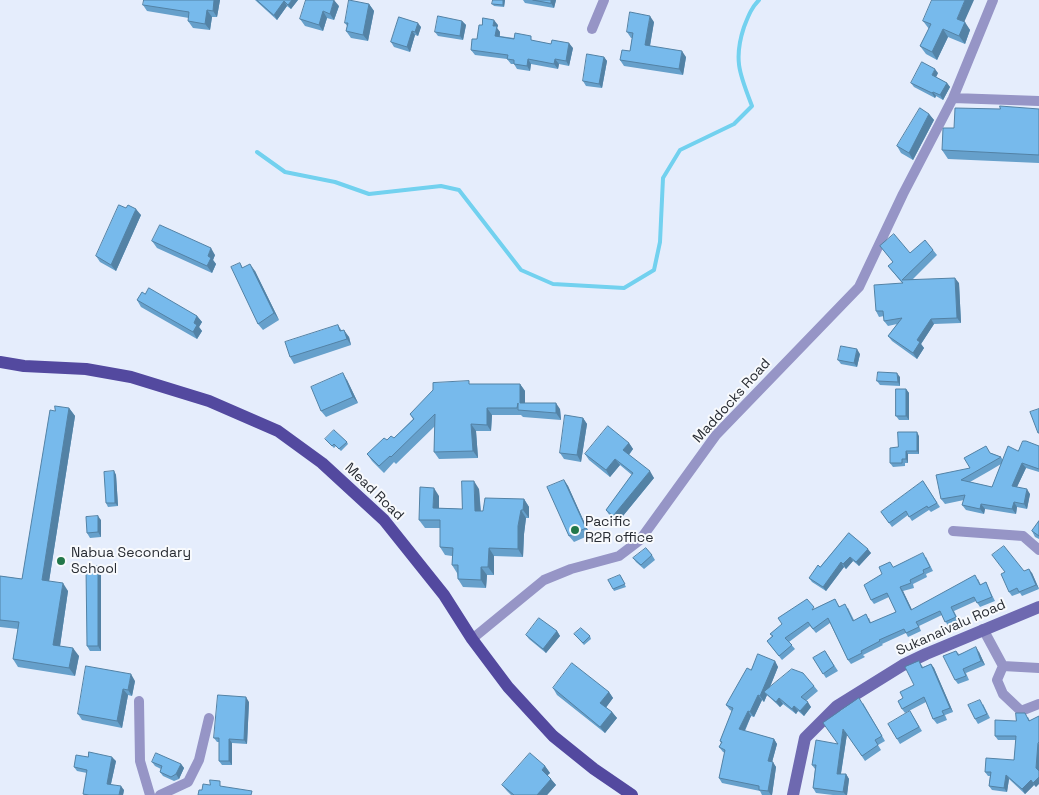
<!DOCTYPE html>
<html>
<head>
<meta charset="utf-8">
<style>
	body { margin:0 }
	canvas { display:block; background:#e5edfc }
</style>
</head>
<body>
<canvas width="1039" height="795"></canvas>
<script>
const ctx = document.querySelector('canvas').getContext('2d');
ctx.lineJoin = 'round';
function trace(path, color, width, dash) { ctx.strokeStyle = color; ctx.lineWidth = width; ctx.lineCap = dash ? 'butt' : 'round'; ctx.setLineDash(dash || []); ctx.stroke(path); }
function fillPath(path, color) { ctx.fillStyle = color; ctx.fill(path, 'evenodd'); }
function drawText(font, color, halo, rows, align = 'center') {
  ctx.font = font + ' "Space Grotesk",sans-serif'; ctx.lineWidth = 4; ctx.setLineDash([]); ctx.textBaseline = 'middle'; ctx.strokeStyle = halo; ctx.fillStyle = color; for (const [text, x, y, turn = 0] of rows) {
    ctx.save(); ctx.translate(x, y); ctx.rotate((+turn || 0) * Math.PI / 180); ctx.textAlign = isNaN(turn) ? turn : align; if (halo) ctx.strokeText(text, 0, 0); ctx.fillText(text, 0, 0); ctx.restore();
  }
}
trace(new Path2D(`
	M257,152L285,172L335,182L369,194L441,186L459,190L521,270L553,284L624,288L654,270L660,242L663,178L680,150L734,124L752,106C740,75 733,60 744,27C748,17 751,8 759,0`), '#72d1ef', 4);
trace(new Path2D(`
	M592,29L604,0
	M953,98L1039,101
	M953,531L1023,536L1039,550
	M983,629L1003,666L1039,668
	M472,639L544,580L571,569L619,556L640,540L716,435L859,287L903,194L953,98L993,0
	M1003,666L997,680L1003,694L1021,711L1039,704
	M139,701L140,761L150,795
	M160,795L188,782L199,760L209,718`), '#9695c6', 10);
trace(new Path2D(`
	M793,795L805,738L837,706L903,665L926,654L1039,607`), '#6e69b0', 12);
trace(new Path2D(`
	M0,362L24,366L86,369L131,377L209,401L278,431L322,463L384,520L444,595L472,639L508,687L553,736L594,769L632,795`), '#53499f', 12);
fillPath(new Path2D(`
	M220,0L217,17H212L210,30L193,28L188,21L189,18L147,11L143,5Z
	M255,0H298L291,9L287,6L277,20Z
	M505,0L504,7L494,6L492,4Z
	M523,0H556L554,8L525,3Z
	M369,4L374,11L368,41L351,38L346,31L347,26L345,23Z
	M339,6L334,20L327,18L323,31L305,26L300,19Z
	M399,17L421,27L418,36L415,35L410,52L394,47L391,42Z
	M462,21L466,25L463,40L438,36L435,32Z
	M923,21L964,22L970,30L965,44L948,37L937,60L926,54L920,46L929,29Z
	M654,22L650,46L686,57L683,75L624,66L620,60L630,51L632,38H631L627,32Z
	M482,25H498L497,28L500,32V36L535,41L573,48L569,66L559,64L558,69L531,64L530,71L517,69L514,64H511L507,59L475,55L471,50L477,39Z
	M604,57L607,61L602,88L586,86L583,81Z
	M938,73L936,77L947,83L950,87L943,100L936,96L935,98L914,87L911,83Z
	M1000,109H1039V163L948,159L942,150L954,128Z
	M929,114L934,120L913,160L901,153L897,146Z
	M126,208L141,215L116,271L100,262L96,256Z
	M152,241L215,255L213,260L216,264L212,273L157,248Z
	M880,246L910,253L933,250L937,255L912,280L959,283L961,323L934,324L921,344L924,348L917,359L892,341L888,336L897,324L888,326L884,321V316L879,317L876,311L902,283L888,266L893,262Z
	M240,263L243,268L255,271L279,320L263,330L258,324Z
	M145,294L197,316L202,322L199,327L202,331L197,339L141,307L137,300Z
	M338,325L342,331L349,337L351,345L294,364L290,357Z
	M860,354L857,367L841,364L838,360Z
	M900,377V386L880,385L877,381Z
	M347,380L358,403L326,417L321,411Z
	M471,384H520L525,391V403L560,409L561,420L523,417L521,415H492L491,431H476L478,458L439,459L434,452L435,426L396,464L394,462L384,473L372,461L367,454L387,440L394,438L413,419L410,414Z
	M906,389L909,393V420H899L896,416Z
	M69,408L75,416L49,581L68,591L60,646L79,656L75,676L18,667L13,659L18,629L0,627V576L22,579L55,411Z
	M583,418L587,424L581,462L564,459L560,453Z
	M919,436V454H908V463H905V466L893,467L890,463L898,447Z
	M325,439L347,442L348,444L341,451L336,446L334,448Z
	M629,443L633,449L629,455L654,478L618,522L610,516L606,510L632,475L620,465L610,477L589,460L585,454Z
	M1039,446V472L1026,468L1017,487L1030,494L1027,509L1017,507L1016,514L985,509L984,514L966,510L962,505L964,500L945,504L941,499L970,468L991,453L1001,457L1003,460L1018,451ZM1001,464L992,487L970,482L991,470Z
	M114,471L116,475L118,506L108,507L106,503Z
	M564,480L568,486L590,535L574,542L569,536Z
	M923,481L940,507L931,512L929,510L912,521L908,515L892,527L881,512Z
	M479,489L481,511H483L524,499L529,507V518H526L524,534L523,557L494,556V575H487L486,588L463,587L458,579L457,573L452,565V556L445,555L440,547V528H425L419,520L439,496V508L462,509Z
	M101,520V537L90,538L87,533Z
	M1039,521V539L1035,537L1032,531Z
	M849,533L871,553L859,566L853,561L846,569L844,567L826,591L812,582L809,578L820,567Z
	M652,555L655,560L644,569L636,562L633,558Z
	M926,557L933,571L926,574L927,577L913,584L914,588L903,591L912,610L978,579L981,585L986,582L988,587L995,601L980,607L976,601L954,611L959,621L948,626L942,615L919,626L921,631L908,637L906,633L882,644L883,645L863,655L865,657L851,664L848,660L830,623L816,633L810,626L789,642L795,649L782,660L767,641L772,636L770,634L814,609L835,599L839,606L848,608L854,620L869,618L871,623L896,612L889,597L874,604L871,600L893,567Z
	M98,566L101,570V651H90L87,646Z
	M1024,571L1032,573L1039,589L1022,596L1020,593L1012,596L1009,592Z
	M620,575L626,587L614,591L613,589Z
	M557,631L560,636L546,653L529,639L526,635Z
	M574,634L590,636L591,639L584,645Z
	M825,651L838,671L826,678L813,658Z
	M956,651L959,654L979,652L985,665L966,673L969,680L958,684L955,680Z
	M775,661L778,667L770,687L814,686L818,691L806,701L811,707L804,716L798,711L796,714L783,704L780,707L767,695L764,702L762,700L754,717L751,716L745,731L774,739L777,744L772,762L776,767L772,795H762L760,791L722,783L719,778L725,753L723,752L719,747L721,743L720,741L732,711L730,710L726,705L751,670Z
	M919,661L923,667L931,664L934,668L953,712L945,715L947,720L937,724L933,719L926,702L905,713L902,709L903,698L914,685Z
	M135,681L132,696L128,695L122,728L82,720L78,714Z
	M553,688L609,692L613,698L606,707L612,712L617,718L605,733L557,695Z
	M249,702L247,744L232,743V765H222L219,761V742H217L214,738Z
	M863,703L885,741L878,745L881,750L865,761L847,734L841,774H846L849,779L847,795H833L816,793L813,788L815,769L812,765L837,744Z
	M983,704L990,718L978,724L975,719Z
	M913,716L922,731L900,744L897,739Z
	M1039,716V771L1036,787L1034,785L1025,794L1009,779L1007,792L992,790L989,786L990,776H988L985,772L1014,760L1016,740H998L995,736L1016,721L1028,717L1030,721Z
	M88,757L116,761L111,784L124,790L123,795H84L83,794L87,773L77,771L74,767Z
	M152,762L181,764L184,768L179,779L174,781L163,776L160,772L161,769L155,766Z
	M545,766L550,773L547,775L556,785L547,795H511L507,791L502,785Z`), '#66a0cb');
fillPath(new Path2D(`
	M214,0H220L217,17L213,11Z
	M292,0H298L291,9L288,5Z
	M334,0L339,6L334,20L330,14Z
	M503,0H505L504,7L503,5Z
	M551,0H556L554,8L551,3Z
	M965,0H974L962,27L957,19Z
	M284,1L287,6L277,20L274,15Z
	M369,4L374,11L368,41L363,35Z
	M207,10L212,17L210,30L205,24Z
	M323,11L327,18L323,31L319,25Z
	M650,16L654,22L649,51L645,45Z
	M494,20L498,25L497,28L500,32L499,41L495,36L493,26Z
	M462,21L466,25L463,40L460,36Z
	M965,22L970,30L965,44L959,36Z
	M418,23L421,27L418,36L415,32Z
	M943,29L948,37L937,60L932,52Z
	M412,31L415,35L410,52L407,47Z
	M569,43L573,48L569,66L566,61Z
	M682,51L686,57L683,75L679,69Z
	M604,57L607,61L602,88L599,84Z
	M528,59L531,64L530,71L527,66Z
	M555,59L559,64L558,69L554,64Z
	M935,69L938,73L935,79L932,75Z
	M947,83L950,87L943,100L940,95Z
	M933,92L936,96L935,98L932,93Z
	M929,114L934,120L913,160L909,153Z
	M136,209L141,215L116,271L111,265Z
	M211,248L215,255L213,260L216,264L212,273L207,266L208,256Z
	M250,264L255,271L279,320L274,313Z
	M955,278L959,283L961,323L957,318Z
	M197,316L202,322L199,327L202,331L197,339L193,332L194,323Z
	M931,319L934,324L921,344L924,348L917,359L913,353L917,340Z
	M344,330L349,337L351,345L347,339Z
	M857,349L860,354L857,367L854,363Z
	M343,373L347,380L358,403L353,397Z
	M897,373L900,377V386L898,382Z
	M520,384L525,391V410L520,403Z
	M906,389L909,393V420L906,416Z
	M556,403L560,409L561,420L556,413Z
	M69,408L75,416L48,588L42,580Z
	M487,408L492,415L491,431L487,425Z
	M583,418L587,424L581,462L577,455Z
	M471,424L476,431L478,458L473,451Z
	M917,432L919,436V454L917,451Z
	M629,443L633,449L627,457L623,450Z
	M906,451L908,454V463L906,459Z
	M615,459L620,465L610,477L606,470Z
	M1022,463L1026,468L1015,491L1012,486Z
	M114,471L116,475L118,506L115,503Z
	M650,471L654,478L618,522L613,516Z
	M564,480L568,486L590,535L586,528Z
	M474,481L479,489L481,519L475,511Z
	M434,488L439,496V516L433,508Z
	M1027,489L1030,494L1027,509L1024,504Z
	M524,499L529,507V518L523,510Z
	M1014,502L1017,507L1016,514L1012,509Z
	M981,504L985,509L984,514L980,509Z
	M521,510L526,518L524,534L523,557L518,549V526Z
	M98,516L101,520V537L98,532Z
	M489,548L494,556V575L488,567Z
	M868,549L871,553L859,566L856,562Z
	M850,557L853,561L846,569L843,564Z
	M841,562L844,567L826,591L823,587Z
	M98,566L101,570V651L98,646Z
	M481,567L487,575L486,588L481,580Z
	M1029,569L1032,573L1039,589L1036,585Z
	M63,583L68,591L59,653L53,645Z
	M900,587L903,591L914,614L911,610Z
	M557,631L560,636L546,653L543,649Z
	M976,647L979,652L985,665L981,661Z
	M73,648L79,656L75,676L69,668Z
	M775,661L778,667L767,694L764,692L767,695L764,702L760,696Z
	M931,664L934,668L953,712L950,708Z
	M131,674L135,681L132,696L128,690Z
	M123,689L128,695L122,728L117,721Z
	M609,692L613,698L605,709L600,703Z
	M758,695L762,700L754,717L750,712Z
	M246,697L249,702L247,744L244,740Z
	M779,698L783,704L780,707L776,702Z
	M808,702L811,707L804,716L800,711Z
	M794,706L798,711L796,714L792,709Z
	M748,711L751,716L743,734L739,729Z
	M612,712L617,718L605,733L600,727Z
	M843,729L847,734L840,779L837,774Z
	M229,739L232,743V765L229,761Z
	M774,739L777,744L771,766L768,761Z
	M1038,743L1039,745V772L1036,768Z
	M112,757L116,761L110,788L107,784Z
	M773,762L776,767L772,795H771L768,791Z
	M181,764L184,768L179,779L176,774Z
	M545,766L550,773L546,777L542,770Z
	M846,774L849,779L847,795H846L843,792Z
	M1006,775L1009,779L1007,792L1004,788Z
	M1039,777V784L1036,787L1033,783Z
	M551,779L556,785L547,795H537Z
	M1031,780L1034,785L1025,794L1022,789Z
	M121,786L124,790L123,795H119Z`), '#5382a5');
const building = new Path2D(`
	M144,0H214L213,11L207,10L205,24L188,21L189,12L143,5Z
	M257,0H292L288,5L284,1L274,15Z
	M306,0H334L330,14L323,11L319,25L300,19Z
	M349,0L369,4L363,35L346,31L348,23H345Z
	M493,0H503V5L492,4Z
	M533,0H551V3Z
	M932,0H965L957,19L965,22L959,36L943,29L932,52L920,46L931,24L923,21Z
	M630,12L650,16L645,45L682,51L679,69L620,60L622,50L630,51L633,33L627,32Z
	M438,16L462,21L460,36L435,32Z
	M399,17L418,23L415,32L412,31L407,47L391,42Z
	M483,18L494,20L493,26H497L495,36L514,39L515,33L531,36V40L551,44L552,40L569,43L566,61L555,59L554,64L528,59L527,66L514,64V60L507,59L508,55L471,50L472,39H477L479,25H482Z
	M587,54L604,57L599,84L583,81Z
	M922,62L935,69L932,75L947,83L940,95L933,92L932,93L911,83Z
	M1000,106L1039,109V155L942,150L943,128H954L955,108L1000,109Z
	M920,108L929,114L909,153L897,146Z
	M119,205L126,208L128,205L136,209L111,265L96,256Z
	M160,225L211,248L208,256L211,258L207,266L152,241Z
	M894,234L910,253L925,240L933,250L902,280L955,278L957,318L931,319L917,340L920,342L913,353L888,336L902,318L884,321L883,311H876L874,285L903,283L888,266L893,262L880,246Z
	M240,263L242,268L250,264L274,313L258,324L231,267Z
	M149,288L197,316L194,323L197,325L193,332L137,300L142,292L145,294Z
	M338,325L340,331L344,330L347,339L290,357L285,342Z
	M841,346L857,349L854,363L838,360Z
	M878,372L897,373L898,382L877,381Z
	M343,373L353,397L321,411L311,387Z
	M469,381V384H520V403H556V413L518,410V403L517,408H487V425L471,424L473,451L434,452L435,414L391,457L390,456L379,466L367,454L384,438L387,440L391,436L394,438L414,419L410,414L433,390V383Z
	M896,389H906V416H896Z
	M55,406L69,408L42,580L63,583L53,645L73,648L69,668L13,659L19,622L0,620V576L22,579L50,410L55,411Z
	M1039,409V433H1038L1030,412Z
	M565,415L583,418L577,455L560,453Z
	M608,426L629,443L623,450L650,471L613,516L606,510L633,473L615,459L606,470L585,454Z
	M334,430L347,442L339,449L334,444L332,446L325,439Z
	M898,432H917V451H906V459H902V463H890V448L898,447Z
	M1023,441H1026L1039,446V469L1022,463L1012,486L1027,489L1024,504L1014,502L1012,509L981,504L980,509L962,505L965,495L941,499L936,475L970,468L964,458L986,446L990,453L1001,457L961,480L992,487L1008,446L1018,451Z
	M114,471L115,503H106L104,472Z
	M564,480L586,528L569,536L547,487Z
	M462,481H474L475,511H483L485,498L524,499L523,510H521L518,526V549L489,548L488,567H481V580L458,579V565H452L453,548L440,547V520H419L420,487L434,488L433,508L462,509Z
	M923,481L937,503L928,508L927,506L909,517L906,511L889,523L881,512Z
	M98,516V532L87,533L86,517Z
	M1039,521V536L1032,531Z
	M849,533L868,549L856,562L850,557L843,564L841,562L823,587L809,578L818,565L820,567Z
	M1004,546L1024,571L1029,569L1036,585L1019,592L1017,588L1009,592L1001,574L1005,572L992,555Z
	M646,548L652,555L641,565L633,558Z
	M923,553L930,567L923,570L924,573L910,580L911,583L900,587L911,610L975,575L980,585L986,582L992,597L977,603L974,597L951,607L956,617L945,622L940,611L916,622L919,627L906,633L904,629L879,640L880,641L861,651L862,653L848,660L828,618L813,629L808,622L785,638L792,645L779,656L767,641L773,636L770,634L782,624L778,618L807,599L814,607L812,610L835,599L839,607L845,604L853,621L866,614L870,623L896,612L887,593L871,600L864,585L882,574L879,567L890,562L893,567Z
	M98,566V646H87L86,567Z
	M620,575L625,584L613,589L608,580Z
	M539,618L557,631L543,649L526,635Z
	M581,628L590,636L583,643L574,634Z
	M976,647L981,661L963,669L966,676L955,680L943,656L956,651L958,655Z
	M825,651L834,666L823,674L813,658Z
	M758,654L775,661L760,696L758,695L750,712L748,711L739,729L774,739L768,761L773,762L768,791L759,790V786L719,778L725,750L719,747L722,742L720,741L733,708L726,705L747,668L751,670Z
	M919,661L922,668L931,664L950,708L942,711L944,715L933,719L924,697L902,709L898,701L903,698L900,692L914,685L905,667Z
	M572,663L609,692L600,703L612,712L600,727L553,688Z
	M86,666L131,674L128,690L123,689L117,721L78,714Z
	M792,669L803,673L814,686L801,697L808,702L800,711L794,706L792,709L779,698L776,702L764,692Z
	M218,695L246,697L244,740L229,739V761H219V738H214Z
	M859,698L882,736L875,740L878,745L862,756L843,729L837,774H846L843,792L813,788L816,765H812L816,740L838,744L823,723Z
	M980,700L987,714L975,719L968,705Z
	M910,711L919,727L897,739L888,724Z
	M1016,713H1025L1029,721L1039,716V742L1038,743L1036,768L1039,771V777L1033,783L1031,780L1022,789L1006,775L1004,788L989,786L991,772H985L986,758L1014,760L1016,736H995V720L1016,721Z
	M89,752L112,757L107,784L121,786L119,795H89L83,794L87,770L74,767L76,755L88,757Z
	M156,753L181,764L176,774L171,777L160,772L162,766L152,762Z
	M530,753L545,766L542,770L551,779L537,795H514L502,785Z
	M210,780L220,781V786L252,791L251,795H198L199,790H202L203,784L210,785Z`);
fillPath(building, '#77baec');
trace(building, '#5382a5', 1);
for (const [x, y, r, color] of [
	[575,530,5,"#22774a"],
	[61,561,5,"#22774a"]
]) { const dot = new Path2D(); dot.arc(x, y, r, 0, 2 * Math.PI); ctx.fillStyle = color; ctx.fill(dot); trace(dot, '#f8fafd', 2); }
drawText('14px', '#292d34', '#f8fafd', [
	["Maddocks Road",732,401,-48],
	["Mead Road",374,492,44],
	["Sukanaivalu Road",951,628,-24]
]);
drawText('14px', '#292d34', '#f8fafd', [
	["Pacific",585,522],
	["R2R office",585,538],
	["Nabua Secondary",71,553],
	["School",71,569]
], 'left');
</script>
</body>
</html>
